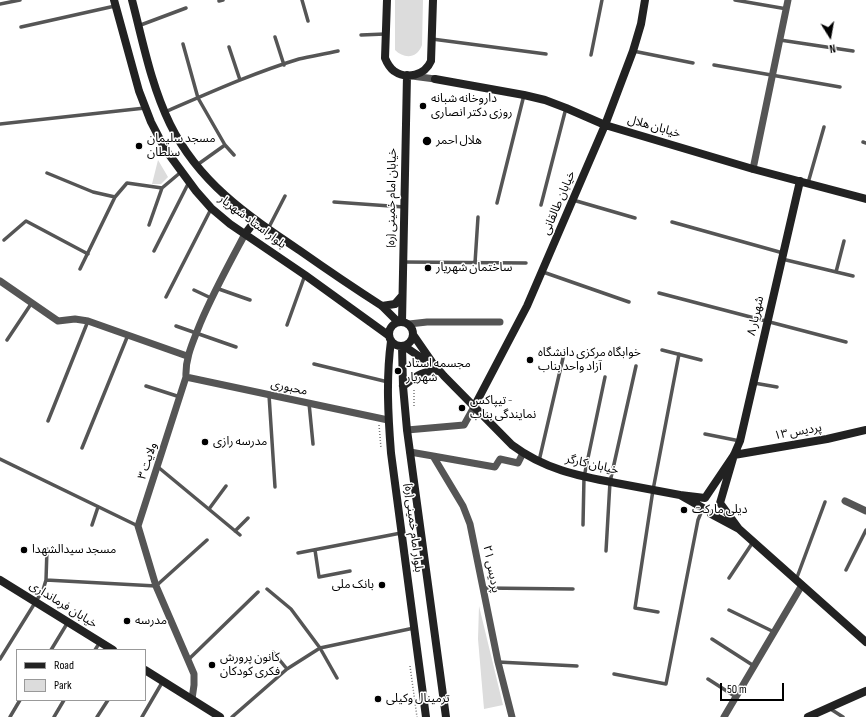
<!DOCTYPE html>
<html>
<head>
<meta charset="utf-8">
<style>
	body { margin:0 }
	#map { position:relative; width:866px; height:717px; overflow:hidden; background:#fff; font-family:"Sofia Sans Condensed",sans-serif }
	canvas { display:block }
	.legend { position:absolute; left:16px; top:649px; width:130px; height:52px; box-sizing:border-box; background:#fff; border:1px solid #999; margin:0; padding:5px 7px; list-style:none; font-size:12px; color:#000 }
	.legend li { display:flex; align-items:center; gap:8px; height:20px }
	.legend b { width:20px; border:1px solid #999 }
	.north { position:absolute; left:810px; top:16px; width:40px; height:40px; -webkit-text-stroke:3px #fff; paint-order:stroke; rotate:169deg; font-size:11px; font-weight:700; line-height:16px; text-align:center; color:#000 }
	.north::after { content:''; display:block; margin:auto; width:14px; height:18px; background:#000; clip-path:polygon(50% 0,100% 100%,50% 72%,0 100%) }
	.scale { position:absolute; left:720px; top:683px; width:64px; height:18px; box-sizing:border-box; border:2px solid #000; border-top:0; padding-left:5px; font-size:12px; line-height:14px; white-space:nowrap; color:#000; -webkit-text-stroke:3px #fff; paint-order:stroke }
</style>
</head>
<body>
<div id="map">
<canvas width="866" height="717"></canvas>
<ul class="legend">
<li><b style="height:5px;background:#222"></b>Road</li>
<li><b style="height:11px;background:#dcdcdc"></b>Park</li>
</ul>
<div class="north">N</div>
<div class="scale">50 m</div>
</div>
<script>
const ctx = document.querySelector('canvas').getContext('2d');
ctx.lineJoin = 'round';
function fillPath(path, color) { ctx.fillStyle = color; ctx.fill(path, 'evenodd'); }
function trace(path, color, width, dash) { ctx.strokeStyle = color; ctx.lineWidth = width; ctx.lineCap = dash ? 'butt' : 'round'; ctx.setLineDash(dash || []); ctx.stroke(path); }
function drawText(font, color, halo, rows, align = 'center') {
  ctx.font = font + ' "Sofia Sans Condensed","Noto Sans Arabic",sans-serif'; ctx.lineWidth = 3; ctx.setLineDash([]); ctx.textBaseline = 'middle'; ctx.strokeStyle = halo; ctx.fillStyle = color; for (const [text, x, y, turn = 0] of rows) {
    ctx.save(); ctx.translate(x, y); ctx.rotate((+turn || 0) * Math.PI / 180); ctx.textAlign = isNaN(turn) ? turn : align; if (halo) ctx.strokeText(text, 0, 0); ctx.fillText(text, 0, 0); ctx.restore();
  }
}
fillPath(new Path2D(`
	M395,0H423L422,45C417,59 404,59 395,50Z
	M158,160L168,177L161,184H152Z
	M479,606L503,705L484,709L478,639Z`), '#dcdcdc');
trace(new Path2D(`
	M414,406V388
	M379,425L381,448
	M410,666L417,717`), '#777', 1.5, [1, 2]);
trace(new Path2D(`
	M302,0L308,21
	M735,0L787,9
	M219,1L223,0
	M0,4L20,0
	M138,26L186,8
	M21,27L115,6
	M361,35L385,34
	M275,37L284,65
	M432,39L546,54
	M780,40L853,51
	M183,44L198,98L225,145L234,155
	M229,47L240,80
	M633,51L693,63
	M591,55L602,0
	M714,65L840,87
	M165,112C209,93 253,73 299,59C312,56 325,54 338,51
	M0,124L145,108
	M863,142L866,143
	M197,165L225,145
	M47,173L93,192L115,197L127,183L162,188L181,172
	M808,183L824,127
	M573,200L635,218
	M334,202L404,207
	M497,203L524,95
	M541,205L566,108
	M672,222L783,253
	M149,225L162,188
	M268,229L285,196
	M4,240L26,221L88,254
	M154,251L189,182
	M782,259L853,276
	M404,262L526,263
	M475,263L478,217
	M80,269L115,197
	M543,272L629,302
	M836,272L844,241
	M216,288L250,300
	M194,290L211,298
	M659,293L846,342
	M166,297L211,209
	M287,325L305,275
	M176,326L236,347
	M7,340L31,304
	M662,350L701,360
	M314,364L388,382
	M754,383L777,387
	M146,386L180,397
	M269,395L275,487
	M309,403L313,444
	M48,421L88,321
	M705,434L740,441
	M82,448L128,335
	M0,459L138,526
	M539,461L563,358
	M158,467L240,535
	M209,509L226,486
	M92,525L98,507
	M583,525L584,477L605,377
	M235,531L248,518
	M315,550L319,577L350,571
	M606,551L610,482L636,366
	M298,553L401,533
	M846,570L866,530
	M729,578L753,542
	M46,580L156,586L207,540
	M796,580L825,502
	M483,588L573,589
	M267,589L291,609L320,648L337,678
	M729,610L774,632
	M658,612L635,608L653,490L679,354
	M712,639L754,666
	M51,650L68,622
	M95,650L100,642
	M273,652L287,669
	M0,659L43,590L46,580L47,549
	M189,659L258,592
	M498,662L577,666
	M614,674L666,684L698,520L703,508
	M708,679L736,697
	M829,708L843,717
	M10,717L20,700
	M54,717L64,700
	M97,717L108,700
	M142,717L163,681
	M232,717L287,669L320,648L414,628`), '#555', 3.5);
trace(new Path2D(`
	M412,76L435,79
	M753,169L788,0
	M0,281L58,321L75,319L88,321L187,356
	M409,324L427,322H500
	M186,377L388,420
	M407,430L464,425L474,407
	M410,452L433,456L463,506L470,524L498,662L512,717
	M433,456L495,467L500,459L518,463L523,453
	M845,501L866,511
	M192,699L194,685V674L188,660L156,586L138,526L186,377C185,358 193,342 200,324C213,293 229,264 245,234
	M724,717L802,585`), '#555', 7);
trace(new Path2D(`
	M114,0L139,91L151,122L165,149L196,191L211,208L230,224L305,275L388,335
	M132,0C143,42 151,85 170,124C199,183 247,215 299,250C326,269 354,288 382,306L398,322
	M387,0L385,58C387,63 390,68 394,71C407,80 425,75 431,61L433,0
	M435,79L524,95L545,100L566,108L605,125L753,169L866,199
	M245,234L255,221
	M382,306L395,304L402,296
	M389 334a12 12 0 1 1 24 0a12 12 0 1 1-24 0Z
	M402,322L407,75
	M414,336L432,362L444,376L512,445C544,469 578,476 616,483C637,487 659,491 680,495
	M391,341C386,378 388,415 391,453L426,717
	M404,346L433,366
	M402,347L403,386L407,430L446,717
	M403,386C414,378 424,369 439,371
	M474,407L527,306L605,125L633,51L641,24L645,0
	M734,455L740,441L800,181
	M734,455L827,439L866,430
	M703,508L680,495L705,498L734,455L720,503L739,529L711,514
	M739,529L866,642
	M0,580L113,650
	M145,670L220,717
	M808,717L866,691`), '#222', 8);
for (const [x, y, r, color] of [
	[423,106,4,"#000"],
	[427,141,5,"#000"],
	[139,146,4,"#000"],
	[428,268,4,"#000"],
	[530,360,4,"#000"],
	[398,371,4,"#000"],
	[462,408,4,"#000"],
	[205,442,4,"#000"],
	[684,510,4,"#000"],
	[24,550,4,"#000"],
	[382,585,4,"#000"],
	[127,621,4,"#000"],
	[212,665,4,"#000"],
	[378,699,4,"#000"]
]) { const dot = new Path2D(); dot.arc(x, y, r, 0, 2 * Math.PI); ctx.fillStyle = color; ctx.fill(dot); trace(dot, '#fff', 1.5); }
drawText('12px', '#000', '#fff', [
	["داروخانه شبانه",431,99],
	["روزی دکتر انصاری",431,113],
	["مسجد سلیمان",147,139],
	["سلطان",147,153],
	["هلال احمر",436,141],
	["ساختمان شهریار",436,268],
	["خوابگاه مرکزی دانشگاه",538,353],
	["آزاد واحد بناب",538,367],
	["مجسمه استاد",406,364],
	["شهریار",406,378],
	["تیپاکس -",470,401],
	["نمایندگی بناب",470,415],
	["مدرسه رازی",213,442],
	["دیلی مارکت",692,510],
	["مسجد سیدالشهدا",32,550],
	["بانک ملی",374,585,"right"],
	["مدرسه",135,621],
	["کانون پرورش",220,658],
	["فکری کودکان",220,672],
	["ترمینال وکیلی",386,699]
], 'left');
drawText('12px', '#000', '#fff', [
	["خیابان هلال",654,127,16],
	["خیابان امام خمینی (ره)",392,198,-89],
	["خیابان طالقانی",559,203,-67],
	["بلوار استاد شهریار",252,222,37],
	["شهریار ۸",756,316,-77],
	["محبوری",289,388,12],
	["پردیس ۱۳",798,432,-10],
	["ولایت ۳",148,461,-72],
	["خیابان کارگر",592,465,13],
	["بلوار امام خمینی (ره)",413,528,83],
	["پردیس ۲۱",491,569,79],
	["خیابان فرمانداری",63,605,32]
]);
</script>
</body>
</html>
